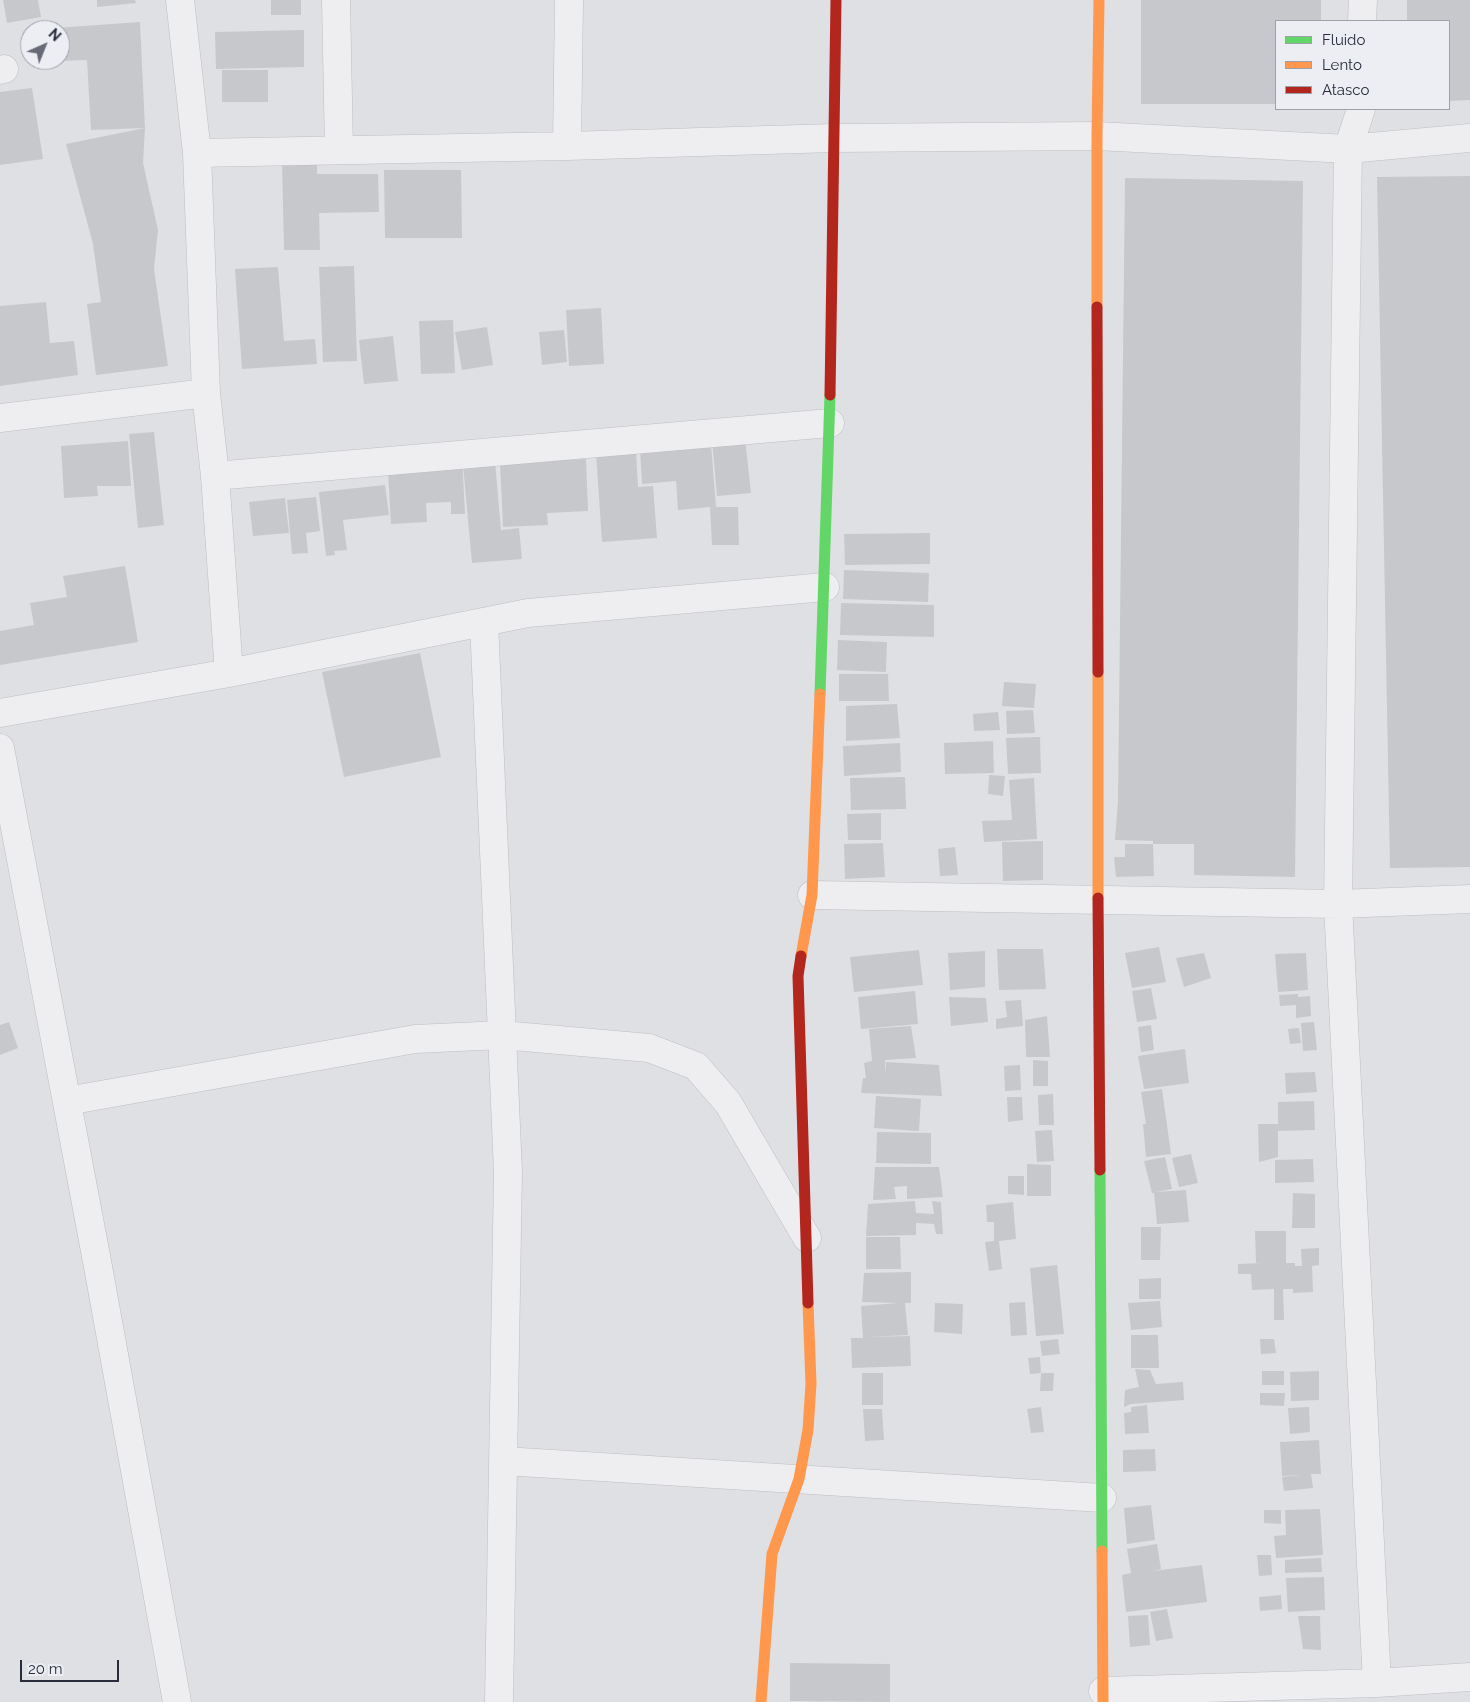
<!DOCTYPE html>
<html>
<head>
<meta charset="utf-8">
<style>
	body { margin:0 }
	#map { position:relative; width:1470px; height:1702px; overflow:hidden; background:#dfe0e4; font-family:Raleway,sans-serif }
	canvas { display:block }
	.legend { position:absolute; left:1275px; top:20px; width:175px; height:90px; box-sizing:border-box; background:#eceef4; border:1px solid #9ea0aa; margin:0; padding:6px 9px; list-style:none; font-size:15px; color:#282c3b }
	.legend li { display:flex; align-items:center; gap:10px; height:25px }
	.legend b { width:25px; border:1px solid #9ea0aa }
	.north { position:absolute; left:20px; top:20px; width:50px; height:50px; box-sizing:border-box; background:#eceef4; border:1px solid #9ea0aa; border-radius:50%; rotate:44deg; font-size:14px; font-weight:700; line-height:20px; text-align:center; color:#282c3b }
	.north::after { content:''; display:block; margin:auto; width:18px; height:22px; background:#686b76; clip-path:polygon(50% 0,100% 100%,50% 72%,0 100%) }
	.scale { position:absolute; left:20px; top:1660px; width:99px; height:22px; box-sizing:border-box; border:2px solid #282c3b; border-top:0; padding-left:6px; font-size:15px; line-height:18px; white-space:nowrap; color:#282c3b; -webkit-text-stroke:4px #eceef4; paint-order:stroke }
</style>
</head>
<body>
<div id="map">
<canvas width="1470" height="1702"></canvas>
<ul class="legend">
<li><b style="height:6px;background:#63d668"></b>Fluido</li>
<li><b style="height:6px;background:#ff974d"></b>Lento</li>
<li><b style="height:6px;background:#b3261e"></b>Atasco</li>
</ul>
<div class="north">N</div>
<div class="scale">20 m</div>
</div>
<script>
const ctx = document.querySelector('canvas').getContext('2d');
ctx.lineJoin = 'round';
function fillPath(path, color) { ctx.fillStyle = color; ctx.fill(path, 'evenodd'); }
function trace(path, color, width, dash) { ctx.strokeStyle = color; ctx.lineWidth = width; ctx.lineCap = dash ? 'butt' : 'round'; ctx.setLineDash(dash || []); ctx.stroke(path); }
fillPath(new Path2D(`
	M3,0H38L41,17L7,23Z
	M97,0H135L136,3L97,7Z
	M271,0H301V15H271Z
	M1141,0H1321V21H1276V104H1141Z
	M1407,0H1470V100L1449,101V21H1407Z
	M140,22L145,128L91,130L87,60L60,61V30H42V29Z
	M304,30V67L216,69L215,32Z
	M36,60H56V61L36,63Z
	M222,70H268V102H222Z
	M32,88L43,159L0,165V92Z
	M145,128L143,163L158,230L154,269L168,366L96,375L87,304L101,302L93,244L66,144Z
	M317,159V174H378L379,212L319,213L320,250H284L282,160Z
	M384,170H461L462,238H385Z
	M1470,176V867L1390,868L1377,177Z
	M1125,178L1303,181L1295,877L1194,875V844H1153L1154,876L1116,877L1114,857H1125V844H1153V841L1115,840L1118,801Z
	M354,266L357,361L323,362L319,267Z
	M278,267L284,341L315,339L317,364L242,369L235,269Z
	M46,302L50,343L74,341L78,375L0,386V306Z
	M601,308L604,364L569,366L566,310Z
	M453,320L455,373L421,374L419,321Z
	M487,327L493,365L462,370L455,332Z
	M564,330L567,362L542,365L539,332Z
	M393,336L398,381L364,384L359,340Z
	M154,432L164,525L138,528L129,434Z
	M745,438L751,493L717,496L712,441Z
	M128,441L131,486H97L98,496L64,498L61,446Z
	M711,444L716,507H738L739,545H712L710,507L678,510L676,481L642,484L640,449Z
	M636,450L638,487L653,486L657,538L602,542L596,453Z
	M462,456L465,514H451V502L426,503L427,522L391,524L388,470Z
	M586,459L588,511L547,513L548,525L503,527L500,462Z
	M495,462L501,530L519,528L522,559L472,563L463,465Z
	M385,485L389,515L343,520L347,550L334,551L335,555L326,556L319,492Z
	M316,497L320,531L306,533L308,553L292,554L287,500Z
	M285,498L289,533L253,536L249,502Z
	M930,533V564L845,565L844,534Z
	M125,566L138,642L0,665V631L34,625L30,603L67,597L63,576Z
	M844,570L929,573L928,602L843,599Z
	M841,603L934,605V637L840,635Z
	M838,640L887,642L886,672L837,670Z
	M420,653L441,757L344,777L322,672Z
	M839,674H888L889,701H839Z
	M1004,682L1036,684L1034,708L1002,706Z
	M897,704L900,738L846,741V706Z
	M1033,710L1035,733L1007,734L1006,711Z
	M998,712L1000,730L974,731L973,714Z
	M1040,737L1041,773L1008,774L1006,738Z
	M993,741L994,773L945,774L944,743Z
	M900,743L901,772L844,776L843,746Z
	M989,775L1005,776L1003,796L988,794Z
	M905,777L906,809L851,810L850,778Z
	M1034,778L1037,839L984,842L982,821L1012,820L1009,780Z
	M881,813V840H848L847,814Z
	M1043,841V880L1003,881L1002,842Z
	M883,843L885,877L845,879L844,844Z
	M955,847L958,875L940,876L938,849Z
	M1159,947L1166,982L1132,988L1125,953Z
	M997,949H1043L1046,989L999,990Z
	M919,950L923,985L854,992L850,957Z
	M985,951V987L950,990L948,953Z
	M1204,953L1211,978L1184,987L1176,958Z
	M1306,953L1308,990L1278,992L1275,954Z
	M1151,988L1157,1019L1137,1022L1132,991Z
	M915,991L918,1024L861,1029L858,997Z
	M1298,994V997L1310,996L1311,1016L1296,1018V1005L1280,1006L1279,995Z
	M949,997L986,998L988,1022L951,1026Z
	M1021,1000L1023,1026L996,1029V1019L1007,1017L1005,1001Z
	M1047,1016L1050,1057H1026L1025,1020Z
	M9,1022L18,1048L0,1055V1025Z
	M1314,1022L1317,1050L1303,1051L1301,1023Z
	M1151,1025L1154,1050L1141,1052L1138,1027Z
	M911,1026L916,1058L885,1060V1076L886,1062L939,1065L942,1096L861,1093L863,1078H866L864,1063L872,1061L869,1029Z
	M1299,1028L1301,1043L1290,1044L1288,1029Z
	M1185,1049L1189,1083L1144,1089L1138,1056Z
	M1033,1060L1048,1061V1086H1033Z
	M1020,1065L1021,1090L1005,1091L1004,1066Z
	M1315,1072L1317,1092L1286,1094L1285,1073Z
	M1162,1089L1171,1154L1146,1157L1143,1124H1146L1141,1092Z
	M1053,1094L1054,1125H1039L1038,1095Z
	M876,1096L921,1099L919,1131L874,1128Z
	M1007,1097H1022L1023,1120L1008,1122Z
	M1314,1101L1315,1130L1278,1131V1157L1259,1162L1258,1124H1278V1102Z
	M1052,1130L1054,1161L1037,1162L1035,1131Z
	M877,1132L931,1133V1164L876,1163Z
	M1191,1154L1198,1183L1179,1187L1172,1158Z
	M1165,1157L1172,1189L1156,1192L1186,1190L1189,1222L1157,1224L1154,1193H1152L1144,1161Z
	M1313,1159L1314,1182L1275,1183V1160Z
	M1027,1164L1051,1165V1196H1027Z
	M875,1167H939L943,1197L907,1199V1186L894,1187L896,1199L873,1200Z
	M1008,1176H1024V1195L1008,1194Z
	M1293,1193L1315,1194V1228H1292Z
	M915,1201L916,1213L934,1214L932,1201L941,1202L943,1234H936L934,1224L916,1223V1235L866,1236L868,1204Z
	M1013,1202L1016,1239L999,1241L1002,1269L989,1271L985,1242L994,1241V1222H987L986,1205Z
	M1141,1227H1161L1160,1260H1141Z
	M1255,1231H1286V1263H1295V1266H1302L1301,1249L1319,1248V1265L1312,1266L1313,1292L1293,1293V1289H1283L1284,1320H1274V1289L1252,1290L1251,1274H1238V1264L1262,1263H1256Z
	M866,1237H900L901,1269H866Z
	M1057,1265L1064,1334L1036,1336L1030,1268Z
	M911,1272V1303H905L908,1335L866,1337L910,1336L911,1366L852,1368L851,1338H863L861,1306L898,1303L862,1302L864,1273Z
	M1161,1278V1299H1139V1279Z
	M1160,1301L1162,1327L1131,1330L1128,1303Z
	M1025,1302L1027,1335L1011,1336L1009,1303Z
	M935,1303L963,1304L962,1334L934,1332Z
	M1131,1335H1158L1159,1368H1131Z
	M1058,1339L1060,1354L1042,1356L1040,1341Z
	M1260,1339H1274L1276,1353L1261,1354Z
	M1040,1357L1041,1373L1030,1374L1028,1358Z
	M1135,1369L1150,1370L1156,1384L1183,1382L1184,1400L1131,1404L1124,1407L1125,1390L1139,1387Z
	M1262,1371H1284V1385H1262Z
	M1319,1371V1400L1291,1401L1290,1372Z
	M862,1373H883V1405H862Z
	M1041,1373H1054L1053,1391H1040Z
	M1260,1393H1285L1284,1406L1260,1405Z
	M1147,1405L1149,1433L1125,1434L1124,1413L1131,1412V1407Z
	M1041,1407L1044,1432L1031,1433L1027,1409Z
	M1309,1407L1310,1432L1290,1434L1288,1408Z
	M863,1409H882L884,1440L865,1441Z
	M1319,1440L1321,1474H1311L1313,1488L1284,1491L1282,1477L1300,1475L1282,1476L1280,1442Z
	M1155,1449L1156,1471L1123,1472V1450Z
	M1151,1505L1155,1540L1127,1544L1124,1508Z
	M1320,1509L1323,1555L1276,1558L1274,1536L1286,1535L1285,1510Z
	M1264,1510H1281V1524L1264,1523Z
	M1157,1544L1161,1569L1153,1571L1202,1565L1207,1602L1126,1612L1122,1575L1131,1573L1127,1549Z
	M1257,1555H1271L1272,1575L1259,1576Z
	M1321,1558L1322,1572L1285,1573V1560Z
	M1324,1577L1325,1610L1288,1612L1286,1578Z
	M1281,1595L1282,1609L1260,1611L1259,1597Z
	M1167,1609L1173,1638L1156,1641L1150,1612Z
	M1148,1615L1150,1645L1130,1647L1128,1616Z
	M1298,1616H1320L1321,1650L1303,1649Z
	M790,1663L890,1664V1702L790,1701Z`), '#c7c8cc');
const street = new Path2D(`
	M180,0L197,153L206,393L215,476L229,673
	M336,0L339,150
	M1362,21L1363,0
	M0,70L4,69
	M1361,109L1348,149L1338,904L1377,1683
	M567,146L569,0
	M197,153L567,146L834,138L1097,136L1348,149L1470,138
	M0,418L206,393
	M215,476L830,423
	M484,622L508,1172L499,1702
	M0,713L229,673L528,613L825,587
	M0,748L99,1272L177,1702
	M812,895L1338,904L1470,899
	M67,1101L415,1039L502,1035L649,1048L696,1066L728,1103L807,1238
	M504,1461L1102,1498
	M1103,1691L1377,1683L1470,1677`);
trace(street, '#bdbec2', 29);
trace(street, '#eeeef0', 28);
trace(new Path2D(`
	M820,694L830,395
	M1100,1170L1102,1551`), '#63d668', 11);
trace(new Path2D(`
	M1097,307V136L1099,0
	M1098,672V898
	M801,956L812,895L820,694
	M1102,1551L1103,1702
	M761,1702L772,1554L799,1479L808,1430L811,1384L808,1303`), '#ff974d', 11);
trace(new Path2D(`
	M1097,307L1098,672
	M830,395L836,0
	M1098,898L1100,1170
	M801,956L798,976L808,1303`), '#b3261e', 11);
</script>
</body>
</html>
